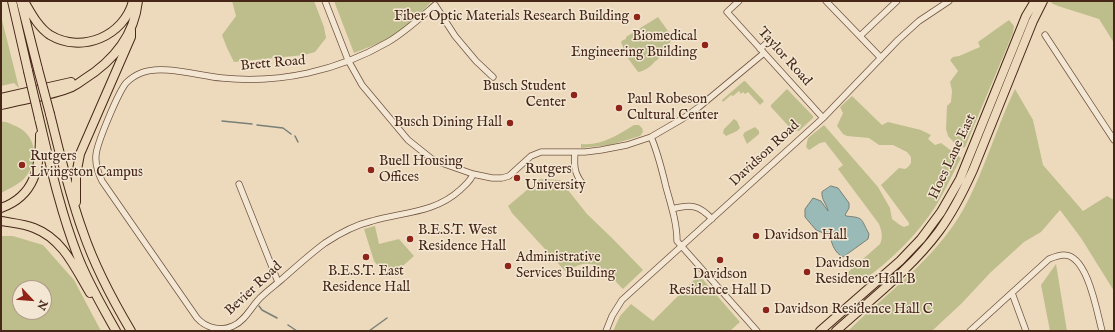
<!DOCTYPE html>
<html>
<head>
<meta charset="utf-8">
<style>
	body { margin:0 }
	#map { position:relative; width:1115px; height:332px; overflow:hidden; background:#eddabc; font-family:"IM FELL English",serif }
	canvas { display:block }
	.frame { position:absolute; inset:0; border:2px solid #462718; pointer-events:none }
	.north { position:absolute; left:12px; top:280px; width:40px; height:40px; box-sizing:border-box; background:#f3e7d3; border:1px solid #ae9a88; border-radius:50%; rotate:116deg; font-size:11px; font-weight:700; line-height:16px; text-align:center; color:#462718 }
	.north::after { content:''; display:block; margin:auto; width:14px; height:18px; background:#8f2418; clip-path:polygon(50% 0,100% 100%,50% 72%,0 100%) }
</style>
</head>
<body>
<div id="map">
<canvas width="1115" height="332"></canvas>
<div class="frame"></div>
<div class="north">N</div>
</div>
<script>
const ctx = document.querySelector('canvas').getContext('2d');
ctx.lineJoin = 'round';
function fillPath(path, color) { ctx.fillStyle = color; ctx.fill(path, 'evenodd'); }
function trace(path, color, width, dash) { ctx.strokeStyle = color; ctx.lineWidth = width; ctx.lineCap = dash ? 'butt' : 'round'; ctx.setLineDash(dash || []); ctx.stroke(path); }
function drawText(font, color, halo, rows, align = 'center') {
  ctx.font = font + ' "IM FELL English",serif'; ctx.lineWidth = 3; ctx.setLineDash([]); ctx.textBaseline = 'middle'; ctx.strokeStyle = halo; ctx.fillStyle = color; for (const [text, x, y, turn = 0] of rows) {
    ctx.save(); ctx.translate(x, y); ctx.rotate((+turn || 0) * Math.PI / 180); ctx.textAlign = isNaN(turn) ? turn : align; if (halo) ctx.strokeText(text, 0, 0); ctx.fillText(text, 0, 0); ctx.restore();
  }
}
fillPath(new Path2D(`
	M232,1H314L324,27L326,38L315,52L304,55L234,62L227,48L222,35L236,16Z
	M334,1H432L410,24L387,40L354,53Z
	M1053,1H1114V43L1099,19L1058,6L1051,3Z
	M1,16L19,88L14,83L1,86Z
	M658,17C662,23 668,30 671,36C673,43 661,57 656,61H655C653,65 645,71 638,72L622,50L623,47L621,42L623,40L626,39V37Z
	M1009,20L1014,26L1013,33L965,147L959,148L948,136L946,129L947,106L951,102L952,91L950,82L958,71L950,60L953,57L959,56L980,47L978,42Z
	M744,81H745L764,101L760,105L748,92L745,94L743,92L741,94L739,91L733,96L731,95L723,102L722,100Z
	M787,89L813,116V118L799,131L792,130L771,107V105Z
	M1015,89L1033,120L1043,165L1083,211L1107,196L1114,200V291L1081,238L1060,210L1041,232L1024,242L990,273L962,303L932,331H848C888,292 935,259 963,210C984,172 996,128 1015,89Z
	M852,96L882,125L888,122L921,130L931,135L928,139L935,145L941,143L961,158C953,173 946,189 937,204C917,236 890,261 860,283L852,281L847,273L880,244C883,237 882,232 879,224L838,169L843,165L825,142L820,143L809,150L806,147L808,138L824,125L878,187L890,208L892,219L900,225L904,227L909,225V223L881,185L899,168L905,169L908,167L911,163V157L907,152L893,145H879L869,138L847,136L843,134L837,126L843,113L840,107Z
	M734,119L737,121L740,128L737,131L726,136L723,133L724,129Z
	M1,122C5,121 9,123 13,125C35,132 40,157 27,175C21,184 10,188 1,193Z
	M634,125H639L642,128L643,132L640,136L610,145L581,148V144C602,146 617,135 634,125Z
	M755,127L759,131V134L747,144L743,135L745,132Z
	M540,179L560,180L587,214L613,239L643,270L623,289C612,278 600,261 583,264C577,265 571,269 565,271L512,213L508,206Z
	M375,226L379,244L399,239L414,256L396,272L394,271L387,277L374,261L364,229Z
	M1,236H13L43,245L74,280L101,331H1ZM20,288H44V312H20Z
	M1056,264L1067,331H1050L1041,285Z
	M699,275L740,322L730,331H613L620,316L631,304L653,321Z`), '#bebe8d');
const water = new Path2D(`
	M831,186L838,188L849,203V208L845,215L846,216C864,218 860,217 869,234L868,239L843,257C835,253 832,245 830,236L816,230L805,217V209L813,198L821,201L828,211C827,204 821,200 822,192Z`);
fillPath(water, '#9abab7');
trace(water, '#787f77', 1);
trace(new Path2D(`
	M222,121L252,124
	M257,125L283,128L291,134
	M295,136L298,142
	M259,306L262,310L277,318
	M288,325L297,331
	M369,331L387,318`), '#787f77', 1.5);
const minor = new Path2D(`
	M325,1L348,60L362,85L408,140L433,160L473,174L492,178H502L509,176L531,156L541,152H585L601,150L627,145L651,137L682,119L699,107L764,53
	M739,1L727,12L823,118
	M826,1L881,58
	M1045,35L1114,140
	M860,36L897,1
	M760,49L769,41
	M651,137C658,153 662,170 666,187C671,205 677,223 677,241L757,331
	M575,152C574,165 574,173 582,183
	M473,174C471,181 465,185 460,190C435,213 403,212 372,221C355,225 340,233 325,243C310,254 296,267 281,280C274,286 267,291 260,298C251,307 245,321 233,326C221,332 206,328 197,318L102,181C98,173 95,165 96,155C97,143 118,93 126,83C130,79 136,75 141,73C162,64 199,76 222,78C279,84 338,71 388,42C405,32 420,18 435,5L455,36L476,61L493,77
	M239,184L278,282
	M672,209C691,204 699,205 712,219
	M1012,293L1026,331
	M606,331L612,316L622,300L823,118L898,40L919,21L949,1
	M970,331L1049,259C1054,257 1059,255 1064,255C1088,255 1097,313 1102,331`);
const highway = new Path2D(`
	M12,1L28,71
	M24,1C31,13 38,27 50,35C82,54 124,36 133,1
	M21,2L38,69
	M1,98L71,82
	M1,105C25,99 50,96 72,87C76,85 79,83 83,80C112,62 134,37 138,1
	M50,114C60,154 69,194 83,232C95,267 112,299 131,331
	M39,118C50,164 60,210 77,254C87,281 102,306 116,331
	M76,202V175L80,154L131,37V30
	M1,208C35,196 40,167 40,135
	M1,221C12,223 24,224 34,228C63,239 75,268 90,293
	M820,331L900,261L921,239L941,212L960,179L1026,16L1035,1
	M836,331C870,300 911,269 939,231C953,212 963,192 973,170L1033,21L1043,1`);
trace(minor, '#705441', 7);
trace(highway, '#462718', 10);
trace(minor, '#f3e7d3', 5.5);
trace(highway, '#eddabc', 8);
const highwayBridge = new Path2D(`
	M38,69L50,114
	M28,71L39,118`);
trace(highwayBridge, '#462718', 10, []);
trace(highwayBridge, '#eddabc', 8);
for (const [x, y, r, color] of [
	[637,17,4,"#8f2418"],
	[705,45,4,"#8f2418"],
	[574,95,4,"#8f2418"],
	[619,108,4,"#8f2418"],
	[510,123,4,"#8f2418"],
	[22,165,4,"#8f2418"],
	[371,170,4,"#8f2418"],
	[517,178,4,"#8f2418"],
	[756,236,4,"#8f2418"],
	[410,239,4,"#8f2418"],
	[366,257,4,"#8f2418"],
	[720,260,4,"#8f2418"],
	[508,266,4,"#8f2418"],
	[807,272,4,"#8f2418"],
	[766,310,4,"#8f2418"]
]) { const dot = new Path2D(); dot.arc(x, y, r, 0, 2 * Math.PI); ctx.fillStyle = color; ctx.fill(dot); trace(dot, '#f3e7d3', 1.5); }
drawText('14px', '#462718', '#f3e7d3', [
	["Fiber Optic Materials Research Building",629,17,"right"],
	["Biomedical",697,37,"right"],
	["Engineering Building",697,53,"right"],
	["Busch Student",566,87,"right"],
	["Center",566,103,"right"],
	["Paul Robeson",627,100],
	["Cultural Center",627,116],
	["Busch Dining Hall",502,123,"right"],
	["Rutgers",30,157],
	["Livingston Campus",30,173],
	["Buell Housing",379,162],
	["Offices",379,178],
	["Rutgers",525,170],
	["University",525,186],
	["B.E.S.T. West",418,231],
	["Residence Hall",418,247],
	["Davidson Hall",764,236],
	["Administrative",516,258],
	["Services Building",516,274],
	["Davidson",815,264],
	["Residence Hall B",815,280],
	["B.E.S.T. East",366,272,"center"],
	["Residence Hall",366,288,"center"],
	["Davidson",720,275,"center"],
	["Residence Hall D",720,291,"center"],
	["Davidson Residence Hall C",774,310]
], 'left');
drawText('14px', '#462718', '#f3e7d3', [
	["Taylor Road",784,57,48],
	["Brett Road",273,64,-5],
	["Davidson Road",765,154,-43],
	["Hoes Lane East",953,157,-65],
	["Bevier Road",254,289,-43]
]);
</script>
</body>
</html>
